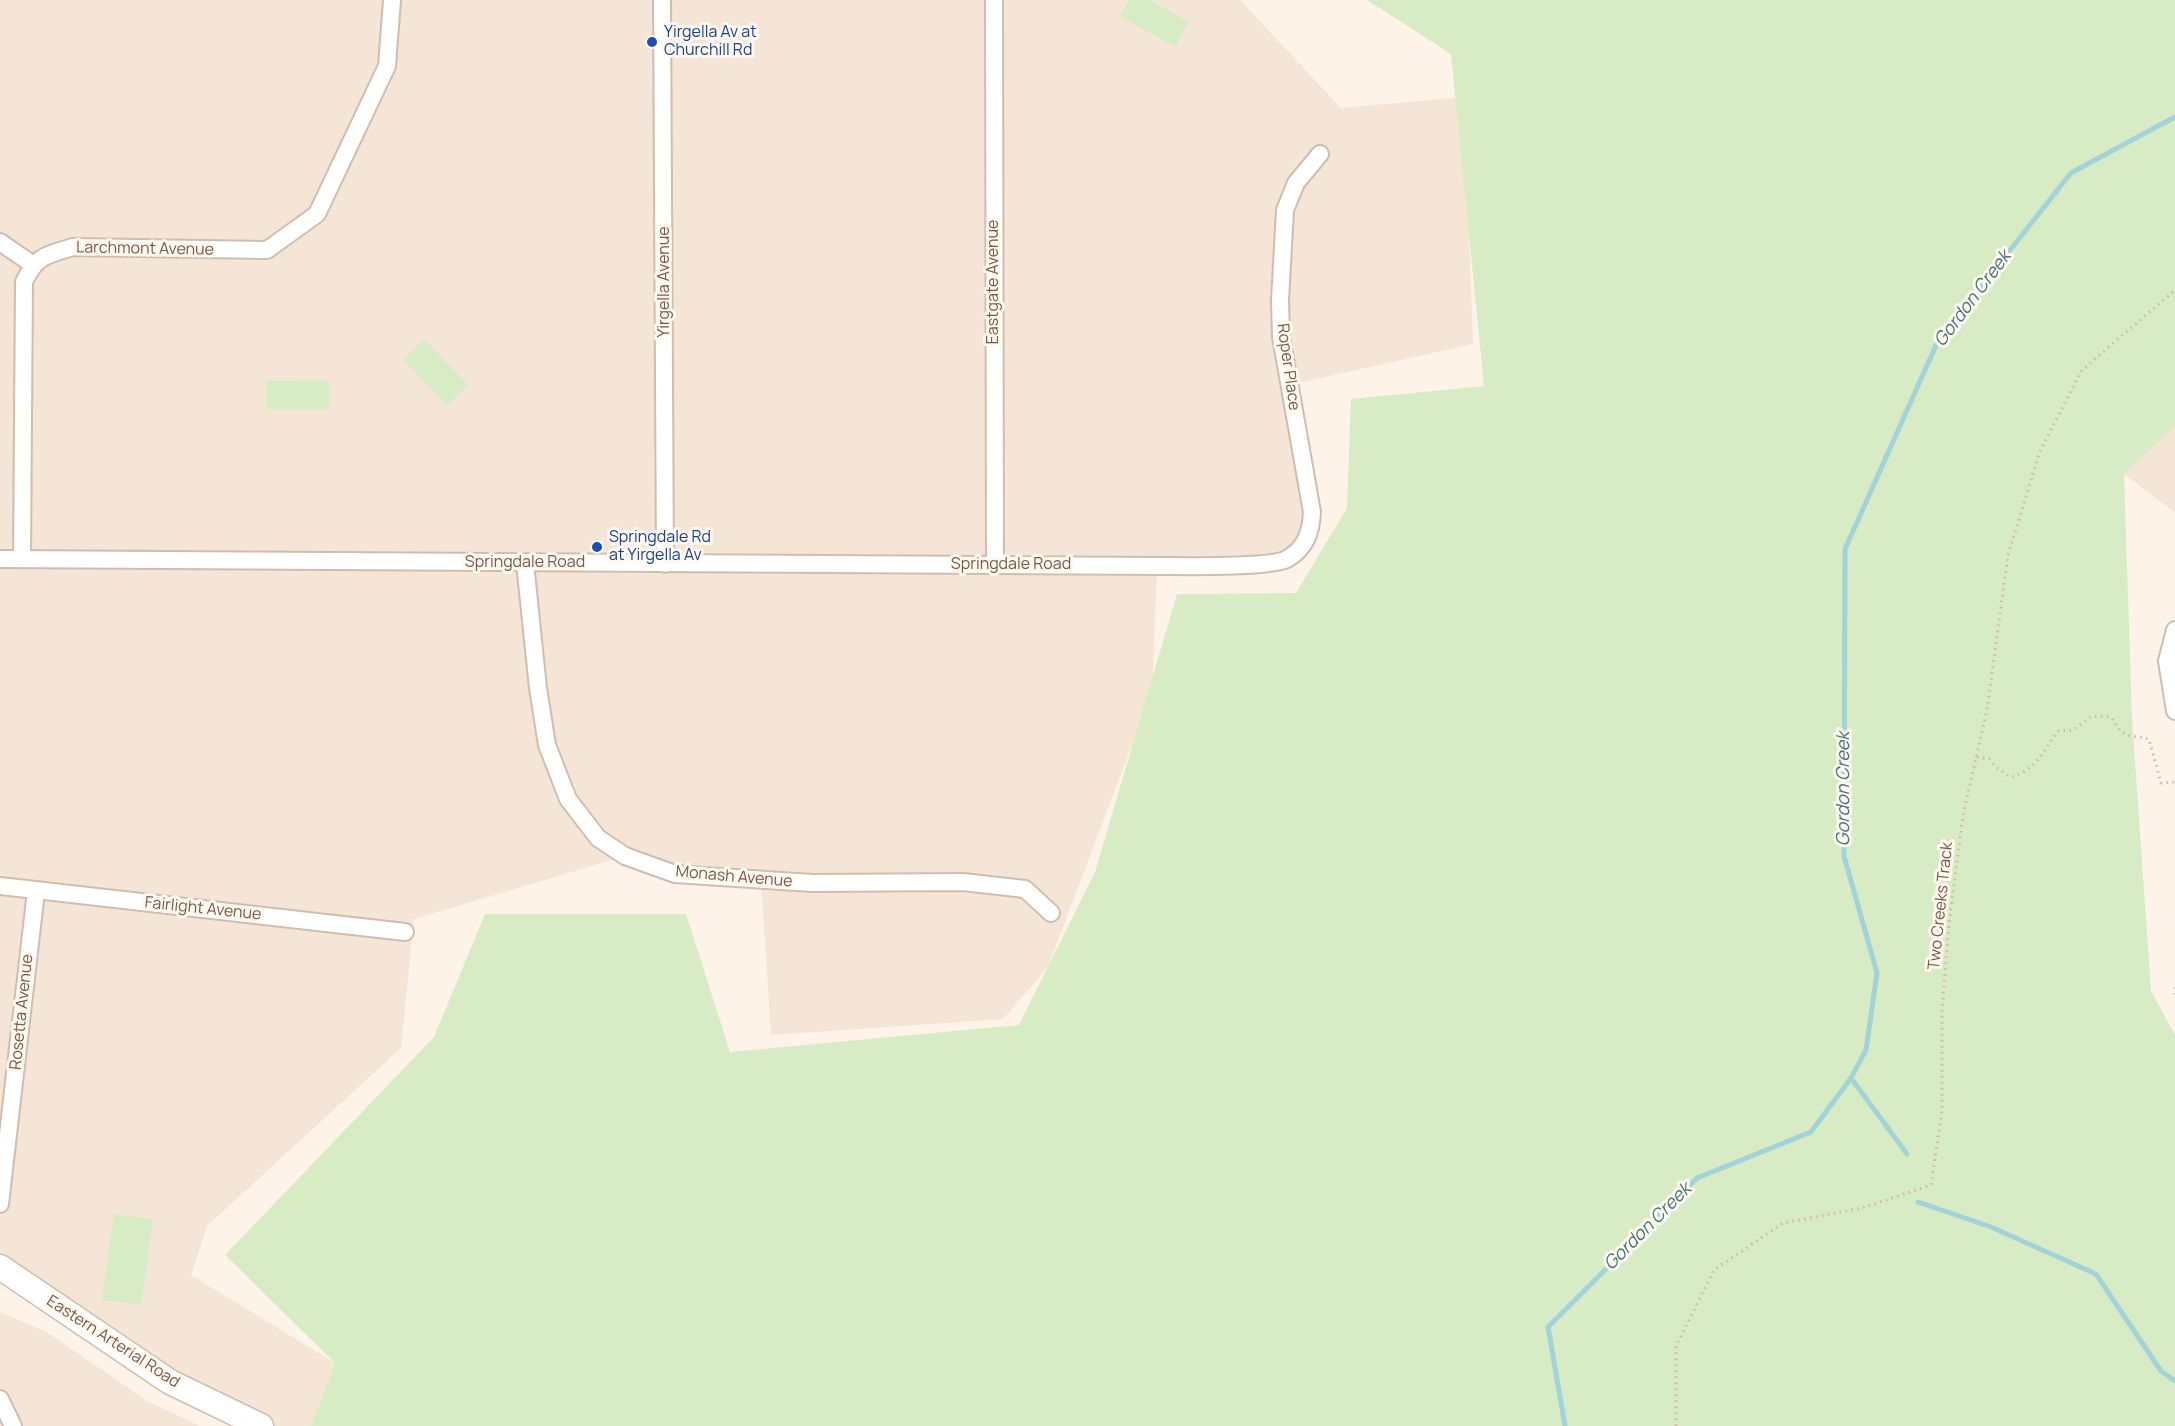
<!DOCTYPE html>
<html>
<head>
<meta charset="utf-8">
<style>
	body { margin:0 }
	canvas { display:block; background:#fdf3e8 }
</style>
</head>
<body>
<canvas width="2175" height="1426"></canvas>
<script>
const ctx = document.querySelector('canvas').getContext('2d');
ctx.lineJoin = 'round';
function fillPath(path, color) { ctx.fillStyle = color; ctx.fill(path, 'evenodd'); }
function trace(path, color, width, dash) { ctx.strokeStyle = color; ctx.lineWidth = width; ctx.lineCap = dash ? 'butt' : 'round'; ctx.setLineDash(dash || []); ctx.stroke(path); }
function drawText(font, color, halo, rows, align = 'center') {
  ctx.font = font + ' Manrope,sans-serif'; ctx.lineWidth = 6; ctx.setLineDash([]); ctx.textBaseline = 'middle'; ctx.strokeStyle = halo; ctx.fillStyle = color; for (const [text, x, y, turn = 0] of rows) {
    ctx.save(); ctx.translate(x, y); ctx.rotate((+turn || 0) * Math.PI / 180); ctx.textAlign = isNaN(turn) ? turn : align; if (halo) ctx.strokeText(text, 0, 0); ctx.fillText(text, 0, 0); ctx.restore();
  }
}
fillPath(new Path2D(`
	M0,0H1240L1341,108L1464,97L1473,344L1289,385L1312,512L1285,560L1157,566L1152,692L1048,967L1003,1019L771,1035L761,880L675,874L625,856L414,919L401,1048L207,1226L191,1275L335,1363L311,1426H261L0,1267Z
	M2175,427V513L2124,474Z
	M0,1312L45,1331L149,1402L200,1426H0Z`), '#f4e5d6');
fillPath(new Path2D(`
	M1129,0H1150L1189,22L1175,47L1120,16Z
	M1367,0H2175V427L2124,474L2132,718L2151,991L2175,1035V1426H311L335,1363L225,1255L434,1037L485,914H686L730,1052L1019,1025L1095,872L1177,594L1296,593L1347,508L1351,399L1484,386L1451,54Z
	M424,339L468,385L447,405L403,360Z
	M329,380V409H266V381Z
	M114,1214L153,1219L141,1305L102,1300Z`), '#d7ebc5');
trace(new Path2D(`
	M1851,1078L1907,1154
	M1918,1202L1991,1227L2096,1274L2161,1371L2175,1381
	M1565,1426L1548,1327L1697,1178L1811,1132L1851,1078L1866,1050L1877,973L1844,856L1845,549L1938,341L2071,173L2175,117`), '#a1d3d9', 5);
const street = new Path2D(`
	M662,0L665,564
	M994,0L995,565
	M0,242L32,264
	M0,559L1157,566C1182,566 1270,568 1287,559C1306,548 1311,532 1312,512L1281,337L1280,300L1285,210L1296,183L1320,154
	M22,559L24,282C36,256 46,255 73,247L267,250L317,214L387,66L392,0
	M525,563L538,688L547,745L568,799L598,838L625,856L675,874L812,883L963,882L1025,889L1051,913
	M2175,630L2167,661L2175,711
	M0,886L405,932
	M0,1204L36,891
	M0,1399L13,1426`);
const secondary = new Path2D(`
	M0,1267L170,1382L261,1426`);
trace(street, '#d1bdaf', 20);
trace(secondary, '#d4bcad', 27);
trace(new Path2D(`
	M1977,757L1989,759L1996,767L2010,777C2036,771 2044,750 2058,731L2073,730L2092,716L2111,717C2124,739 2126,734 2149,739L2161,783L2175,782
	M2175,987V997
	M1676,1426V1346L1714,1270L1783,1223L1862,1208L1931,1185L1942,1111V1009L1949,924L1963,815L1987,710L2008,555L2040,451L2082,370L2175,290`), '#d8b4a1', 3, [1.5, 4.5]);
trace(street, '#fff', 16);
trace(secondary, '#fff', 24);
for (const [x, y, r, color] of [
	[652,42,6,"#1a4fb4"],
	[597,547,6,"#1a4fb4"]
]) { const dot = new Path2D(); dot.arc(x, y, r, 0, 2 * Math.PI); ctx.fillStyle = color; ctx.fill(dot); trace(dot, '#fff8ee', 2); }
drawText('16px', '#164399', '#fff8ee', [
	["Yirgella Av at",664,33],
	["Churchill Rd",664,51],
	["Springdale Rd",609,538],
	["at Yirgella Av",609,556]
], 'left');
drawText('16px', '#77584b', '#fff8ee', [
	["Larchmont Avenue",145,249,1],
	["Yirgella Avenue",665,282,-90],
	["Eastgate Avenue",994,282,-90],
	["Roper Place",1288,367,82],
	["Springdale Road",525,563],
	["Springdale Road",1011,565],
	["Monash Avenue",734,877,5],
	["Two Creeks Track",1941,906,-84],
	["Fairlight Avenue",203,909,6],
	["Rosetta Avenue",22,1012,-84],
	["Eastern Arterial Road",113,1342,33]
]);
drawText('italic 18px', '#3e767c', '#fff8ee', [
	["Gordon Creek",1973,299,-53],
	["Gordon Creek",1844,789,-90],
	["Gordon Creek",1648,1227,-45]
]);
</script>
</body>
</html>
